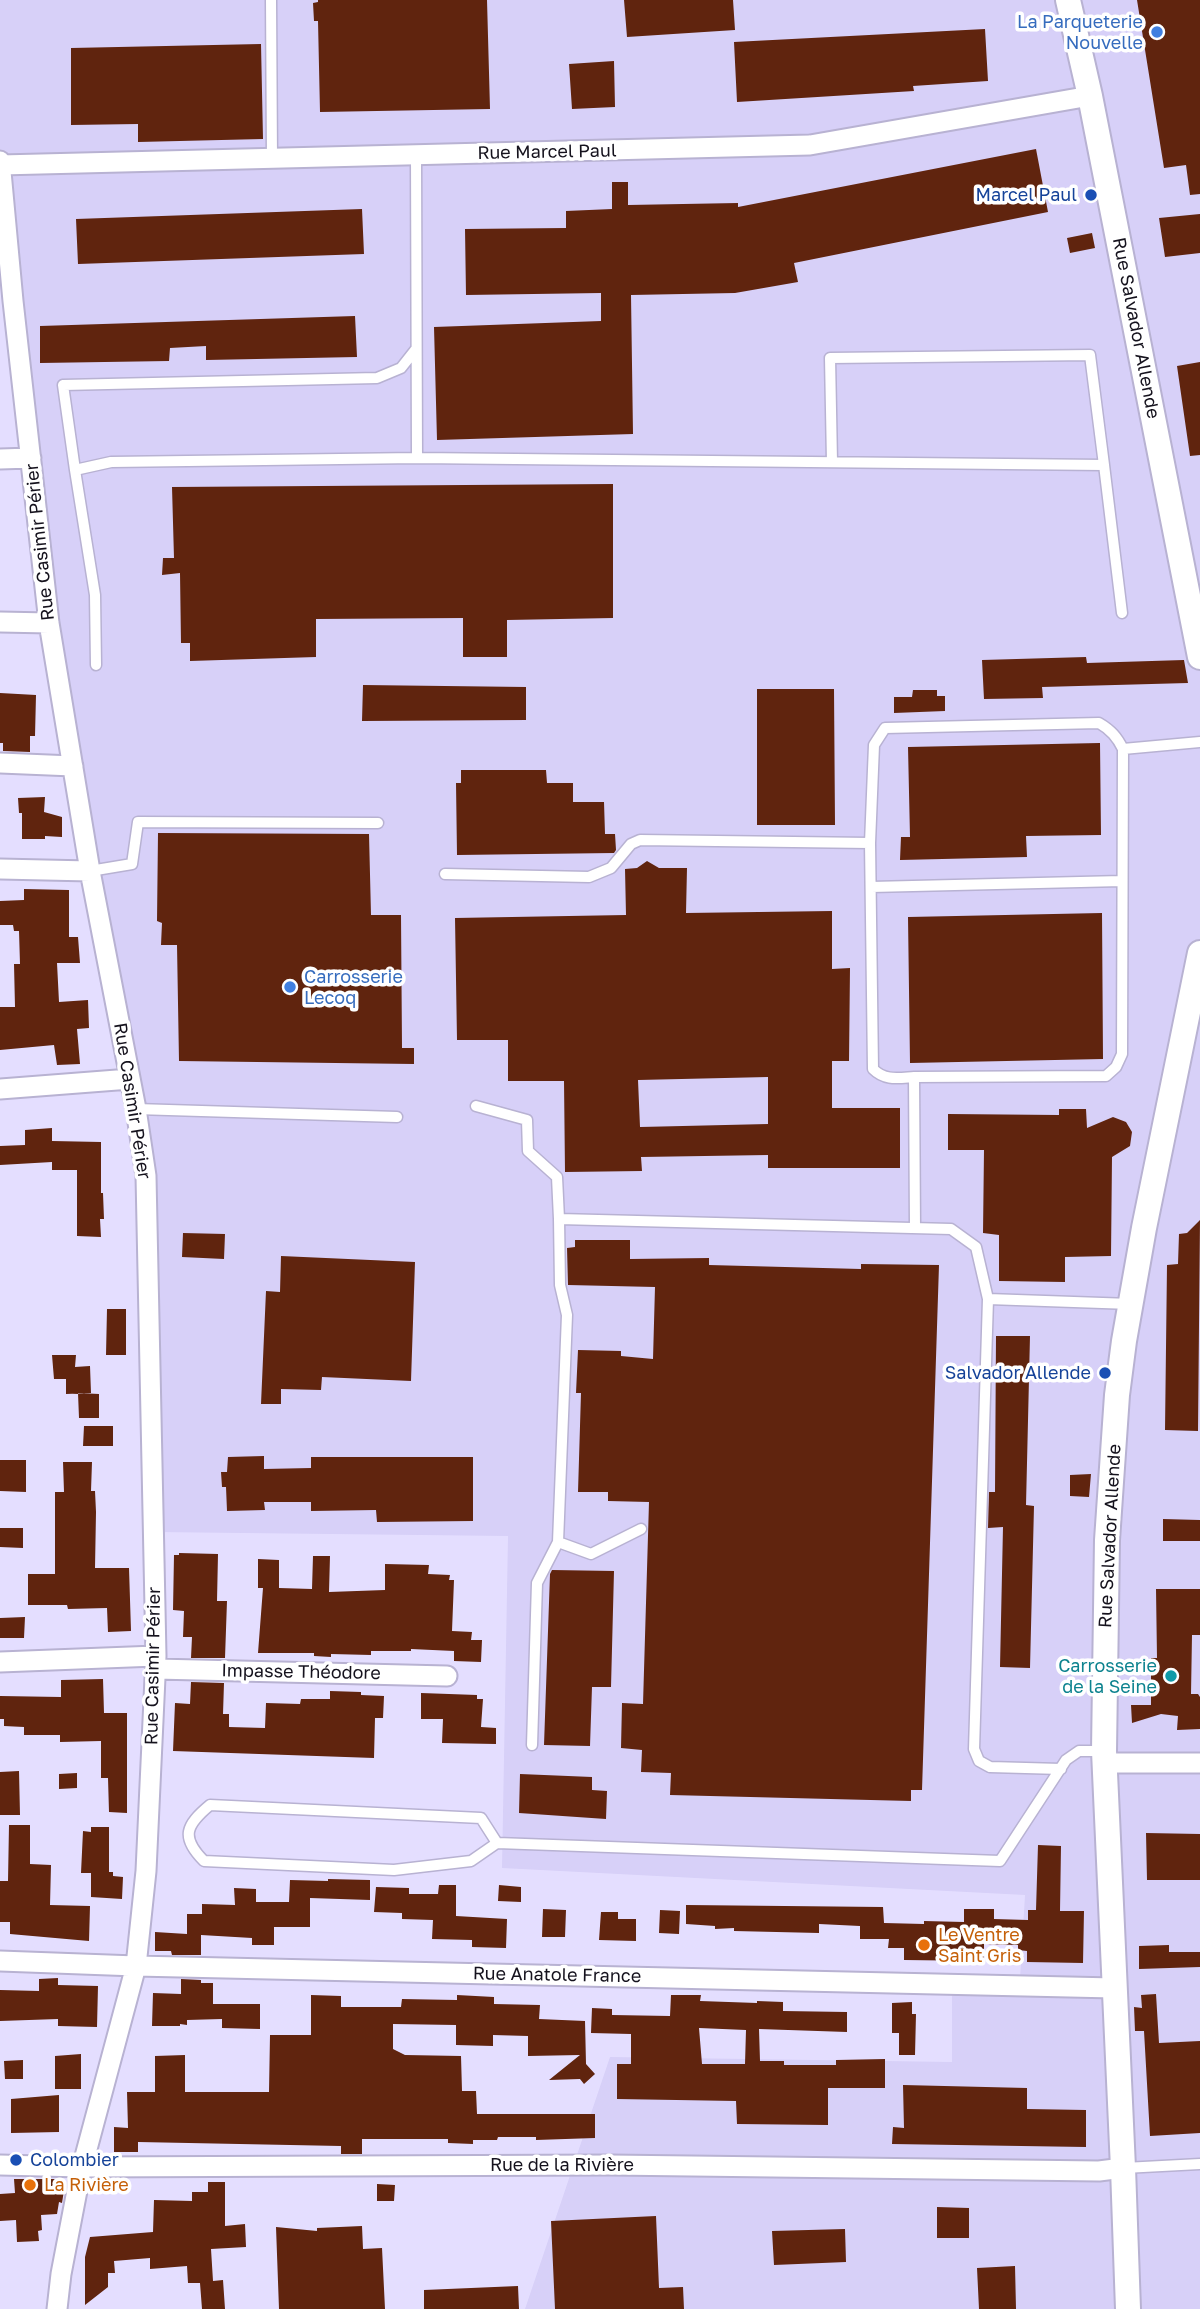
<!DOCTYPE html>
<html>
<head>
<meta charset="utf-8">
<style>
	body { margin:0 }
	canvas { display:block; background:#e4deff }
</style>
</head>
<body>
<canvas width="1200" height="2309"></canvas>
<script>
const ctx = document.querySelector('canvas').getContext('2d');
ctx.lineJoin = 'round';
function fillPath(path, color) { ctx.fillStyle = color; ctx.fill(path, 'evenodd'); }
function trace(path, color, width, dash) { ctx.strokeStyle = color; ctx.lineWidth = width; ctx.lineCap = dash ? 'butt' : 'round'; ctx.setLineDash(dash || []); ctx.stroke(path); }
function drawText(font, color, halo, rows, align = 'center') {
  ctx.font = font + ' "Golos Text",sans-serif'; ctx.lineWidth = 7; ctx.setLineDash([]); ctx.textBaseline = 'middle'; ctx.strokeStyle = halo; ctx.fillStyle = color; for (const [text, x, y, turn = 0] of rows) {
    ctx.save(); ctx.translate(x, y); ctx.rotate((+turn || 0) * Math.PI / 180); ctx.textAlign = isNaN(turn) ? turn : align; if (halo) ctx.strokeText(text, 0, 0); ctx.fillText(text, 0, 0); ctx.restore();
  }
}
fillPath(new Path2D(`
	M0,0H1200V2309H525L610,2057L952,2062V1995L1019,1996L1025,1895L502,1868L508,1536L154,1532L146,1176L31,458L0,151Z`), '#d7d0f8');
fillPath(new Path2D(`
	M318,0H487L490,109L320,112L318,21H314L313,3L318,2Z
	M624,0H733L735,30L627,37Z
	M1137,0H1200V194L1190,195L1186,165L1164,168Z
	M985,29L988,81L913,86L914,91L737,102L734,42Z
	M261,44L263,139L138,142V124L71,125V48Z
	M614,61L615,107L572,109L569,64Z
	M1036,149L1048,212L794,263L798,282L735,293L631,295L633,434L437,440L434,327L601,321V293L466,295L465,229L566,228V211L612,209V182H628V205L738,203V207Z
	M362,209L364,254L78,264L76,219Z
	M1200,214V253L1165,257L1159,218Z
	M1092,233L1095,248L1070,253L1067,238Z
	M355,316L357,357L206,360V346L170,348L169,361L40,363V326Z
	M1200,362V455L1190,456L1177,366Z
	M613,484V618L507,620V657H463V618L316,619V657L190,661V643H181L180,573L162,575L163,558H174L172,487Z
	M1086,657L1087,663L1184,660L1188,683L1042,687L1043,698L984,699L982,660Z
	M363,685L526,687V720L362,721Z
	M757,689H834L835,825H757Z
	M913,690H937V696H945V711L894,713V697H912Z
	M0,693L36,695L35,736H30V752L3,751V743H0Z
	M1100,743L1101,835L1026,836L1027,857L900,860L901,837H910L908,747Z
	M461,770H546L547,783H573V802H604L605,834H615L616,850L614,853L457,855L456,783H461Z
	M45,797L44,812L62,817V837L45,836V839H22V813H19L18,798Z
	M158,833L369,834L371,915H401L402,1048H414V1064L179,1061L177,945H161L162,923L157,921Z
	M647,861L659,868H687L686,913L832,911V969L850,968L849,1061H832V1108H900V1168H768V1155L641,1157L642,1171L565,1172L564,1081H508V1040H457L455,918L626,915L625,869L637,868ZM768,1077V1124L640,1127L638,1080Z
	M24,889L69,890V937H78L80,963H57L59,1002L88,1000L89,1028L77,1029L80,1064L57,1065L54,1045L0,1050V1007H15L14,964H20L19,931H14L13,925H0V901L24,900Z
	M1102,913L1103,1059L910,1063L908,917Z
	M1059,1109H1086L1087,1128L1113,1117L1126,1122L1132,1132L1130,1146L1112,1157L1111,1256L1065,1257V1282L999,1281V1235L983,1233L984,1150H948V1114L1059,1115Z
	M52,1128V1141L101,1142V1193H103L104,1219H100L101,1237L77,1236V1170H52V1162L0,1165V1146L25,1145V1130Z
	M1200,1220L1198,1431L1165,1430L1167,1265L1178,1264L1179,1234L1187,1233Z
	M183,1233L225,1234L224,1259L182,1257Z
	M575,1240H630V1259L709,1258V1265L861,1269V1264L939,1265L922,1790H911V1801L670,1795L671,1773L641,1772L642,1750L621,1748L622,1703L643,1704L649,1502L608,1501V1492H578L581,1393H576L578,1350L621,1351V1356L653,1359L655,1287L568,1285L567,1248L575,1247Z
	M281,1256L415,1262L411,1381L322,1377L321,1390L281,1389V1404H261L266,1291L280,1292Z
	M107,1309H126V1355H106Z
	M996,1336H1030L1026,1505L1034,1506L1030,1668L1000,1667L1003,1527L988,1528L989,1492H995Z
	M52,1355H76L75,1367L90,1366L91,1393L66,1394V1379H54Z
	M78,1393L99,1394V1418H79Z
	M84,1426H113V1446H83Z
	M264,1456V1469L311,1468V1457H473V1521L377,1522L376,1510L311,1511V1502H264L265,1510L227,1511L226,1487H222L221,1472H227L228,1457Z
	M0,1460H26V1492L0,1491Z
	M63,1462H92L91,1491H95L96,1512L95,1568H129L131,1631L108,1632L107,1608L68,1609L67,1605H28V1574H55V1492H64Z
	M1091,1474L1089,1497L1070,1496V1475Z
	M1163,1519L1200,1520V1541H1163Z
	M0,1528H23V1548L0,1547Z
	M179,1553L218,1554L217,1601H227L225,1658H191L192,1637H183L184,1611L173,1610L174,1555H179Z
	M313,1556H330L329,1592L385,1590V1564L429,1565L428,1574L450,1575L449,1580H454L452,1631L472,1632L471,1640H482L481,1662L454,1661V1651L411,1649V1651H371V1655L331,1654V1657L314,1656V1653H258L263,1588H258V1559L279,1560V1588L312,1589Z
	M552,1570L614,1571L611,1687H592L590,1746L544,1745L550,1574Z
	M1156,1589H1200V1635H1192L1191,1694H1198L1200,1697V1729L1177,1730L1178,1716L1161,1714L1132,1723L1131,1705H1151V1658H1157Z
	M25,1617L24,1638H0V1618Z
	M103,1679L104,1713H127V1813L109,1812L108,1778H101V1741L60,1742V1735H24V1727L4,1726V1719H0V1696L61,1697V1680Z
	M191,1682L224,1683L223,1714H229V1727L265,1728L266,1703L300,1704L301,1699H330V1691L361,1692V1695L384,1696L383,1718H375L374,1758L173,1751L175,1703L190,1704Z
	M421,1693L477,1695V1699H483L481,1727L496,1728V1744L442,1743L443,1719H421Z
	M19,1771L20,1815H0V1772Z
	M77,1773V1788L59,1789V1774Z
	M520,1774L592,1777V1790L607,1791L606,1819L519,1813Z
	M9,1825H30V1864L51,1865L50,1905L90,1906L89,1941L10,1934V1922H0V1881H8Z
	M91,1827H109V1872H113V1876L123,1877L122,1899L91,1897V1873H81L83,1831L91,1832Z
	M1146,1833L1200,1834V1880H1147Z
	M1038,1845L1061,1846L1060,1911H1084L1083,1963L1027,1962V1951L1018,1950V1945L984,1944V1961L904,1960V1948H888L889,1939H860V1926L819,1924V1933L734,1931V1928L715,1929V1926L686,1924V1905L883,1907L884,1923L924,1924V1921L964,1922V1909H994V1919L1028,1920V1910H1036Z
	M328,1879L370,1880V1900L310,1898V1927H274V1945H252V1938L201,1935V1955H172L171,1951H155V1932L187,1934V1914H202V1904L235,1905L234,1888L256,1889V1902H289L290,1880L328,1881Z
	M439,1885H456V1916L507,1919L506,1948L472,1947V1940L432,1939L433,1920L402,1919V1913L374,1912L376,1887L409,1888V1894H438Z
	M499,1885L521,1887V1902L498,1901Z
	M543,1909L566,1910L565,1937H542Z
	M660,1910L680,1911L679,1934L659,1933Z
	M601,1912H618V1919H636V1941L599,1940Z
	M1169,1945V1952H1200V1967L1139,1969V1946Z
	M58,1978V1985L98,1986L97,2027L58,2026V2019L0,2021V1990L39,1991V1979Z
	M181,1979L201,1980V1983H213V2004H260V2029L222,2028V2019L187,2020V2025L180,2024V2026H152L153,1993L181,1994Z
	M1156,1994L1159,2043L1200,2041V2133L1150,2136L1144,2031H1135L1134,2007L1142,2008L1141,1995Z
	M311,1995L341,1996V2007H401L402,1999L457,2000V1995L494,1997V2004L540,2005L539,2019L585,2021L586,2064L595,2074L584,2084L580,2079L549,2080L580,2055L528,2056V2036L493,2035V2046L456,2045V2025L393,2024V2049L405,2055L461,2056L462,2091H476L477,2114H595V2138L536,2140V2137H498L497,2140H473V2144L448,2143V2139H362V2154H341V2146L138,2142V2152H114V2127L128,2128L127,2092H155V2056L185,2055V2092H269L270,2035H311Z
	M671,1995H701L700,2001L757,2003V2001L783,2002V2011L847,2012V2032L759,2029L760,2061H784V2065H836V2060L885,2059V2088H828V2125L737,2124L736,2101L617,2099V2064H631V2034L591,2033L592,2008L612,2009V2015L670,2016ZM699,2028L746,2030L745,2064H702Z
	M912,2002V2014H916L915,2055H899V2033H892V2003Z
	M81,2054V2089H55V2056Z
	M23,2060V2079H5L4,2061Z
	M903,2085L1027,2088V2109L1086,2110V2147L892,2144L893,2127L904,2128Z
	M59,2095V2132L11,2133V2099Z
	M14,2179H62L65,2184L62,2203L59,2202L57,2214L41,2215L42,2230L38,2231L39,2241L17,2242L16,2220L0,2221V2194L15,2193Z
	M208,2182H225V2226L245,2224L246,2247L211,2249L213,2281L223,2280L225,2309H202L200,2283H188L187,2266L150,2269V2258L114,2261L115,2273H108V2287L85,2305V2257L90,2237L153,2232L154,2200L192,2201V2192H208Z
	M377,2184L395,2185L394,2201H377Z
	M937,2207L969,2208V2238H937Z
	M656,2216L659,2288L683,2287L684,2309H555L551,2221Z
	M362,2226L363,2249L382,2248L385,2309H279L276,2227L317,2231V2228Z
	M845,2229L846,2262L774,2265L772,2231Z
	M1015,2266L1016,2309H979L977,2268Z
	M518,2286L519,2309H424V2290Z`), '#60240e');
const service = new Path2D(`
	M271,0L272,158
	M417,458L1104,465L1122,613
	M832,462L830,358L1090,355L1104,465
	M75,470L63,385L377,378L401,368L416,349
	M96,665L95,595L75,470L111,462L417,458L416,155
	M1123,749L1200,742
	M870,843L874,745L885,728L1099,723C1111,730 1117,737 1123,749L1122,1054L1116,1067L1106,1076L914,1077
	M90,871L132,864L138,822L378,823
	M445,874L589,877L611,868L631,844L640,840L870,843L873,1069C885,1081 898,1078 914,1077L915,1228
	M871,887L1122,881
	M476,1106L527,1120L528,1151L557,1177L559,1219L560,1285L567,1315L558,1542L591,1554L641,1529
	M136,1109L397,1117
	M559,1219L951,1229L976,1247L988,1299L1131,1304
	M988,1299L974,1749L979,1761L990,1767L1061,1769
	M532,1745L537,1583L558,1542
	M497,1843L481,1818L210,1805C186,1825 180,1837 204,1861L394,1870L471,1861L497,1843L1000,1861L1066,1760L1079,1751H1104
	M1124,2168L1200,2164`);
const minor = new Path2D(`
	M0,161L13,301L49,623L90,871L136,1109L146,1176L156,1656L146,1871L136,1966L80,2175L61,2274L57,2309
	M0,165L810,145L1090,96
	M0,459L31,458
	M0,622L49,623
	M0,763L73,766
	M0,869L90,871
	M0,1089L130,1079
	M0,1662L156,1656
	M156,1669L447,1676
	M1105,1763H1200
	M0,1961L136,1966L1114,1988
	M0,2165L82,2167L610,2165L1099,2171L1123,2168`);
const tertiary = new Path2D(`
	M1068,0L1090,96L1200,657
	M1128,2309L1123,2168L1104,1751L1107,1540L1117,1395L1124,1341L1144,1228L1200,953`);
trace(service, '#b8b2d2', 13);
trace(minor, '#b8b2d2', 23);
trace(tertiary, '#b8b2d2', 28);
trace(service, '#fff', 10);
trace(minor, '#fff', 19);
trace(tertiary, '#fff', 24);
for (const [x, y, r, color] of [
	[1157,32,7,"#3f7fe0"],
	[1091,195,7,"#1a4fb4"],
	[290,987,7,"#3f7fe0"],
	[1105,1373,7,"#1a4fb4"],
	[1171,1676,7,"#0f9aa8"],
	[924,1945,7,"#e8710a"],
	[16,2160,7,"#1a4fb4"],
	[30,2185,7,"#e8710a"]
]) { const dot = new Path2D(); dot.arc(x, y, r, 0, 2 * Math.PI); ctx.fillStyle = color; ctx.fill(dot); trace(dot, '#fff', 2.5); }
drawText('18px', '#366cbe', '#fff', [
	["La Parqueterie",1143,22],
	["Nouvelle",1143,43],
	["Carrosserie",304,977,"left"],
	["Lecoq",304,998,"left"]
], 'right');
drawText('18px', '#15121d', '#fff', [
	["Rue Marcel Paul",547,152,-1],
	["Rue Salvador Allende",1136,328,79],
	["Rue Casimir Périer",40,542,-96],
	["Rue Casimir Périer",132,1101,81],
	["Rue Salvador Allende",1110,1536,-87],
	["Rue Casimir Périer",153,1666,-89],
	["Impasse Théodore",301,1672,1],
	["Rue Anatole France",557,1975,1],
	["Rue de la Rivière",562,2165]
]);
drawText('18px', '#164399', '#fff', [
	["Marcel Paul",1077,195],
	["Salvador Allende",1091,1373],
	["Colombier",30,2160,"left"]
], 'right');
drawText('18px', '#0d838f', '#fff', [
	["Carrosserie",1157,1666],
	["de la Seine",1157,1687]
], 'right');
drawText('18px', '#c56008', '#fff', [
	["Le Ventre",938,1935],
	["Saint Gris",938,1956],
	["La Rivière",44,2185]
], 'left');
</script>
</body>
</html>
